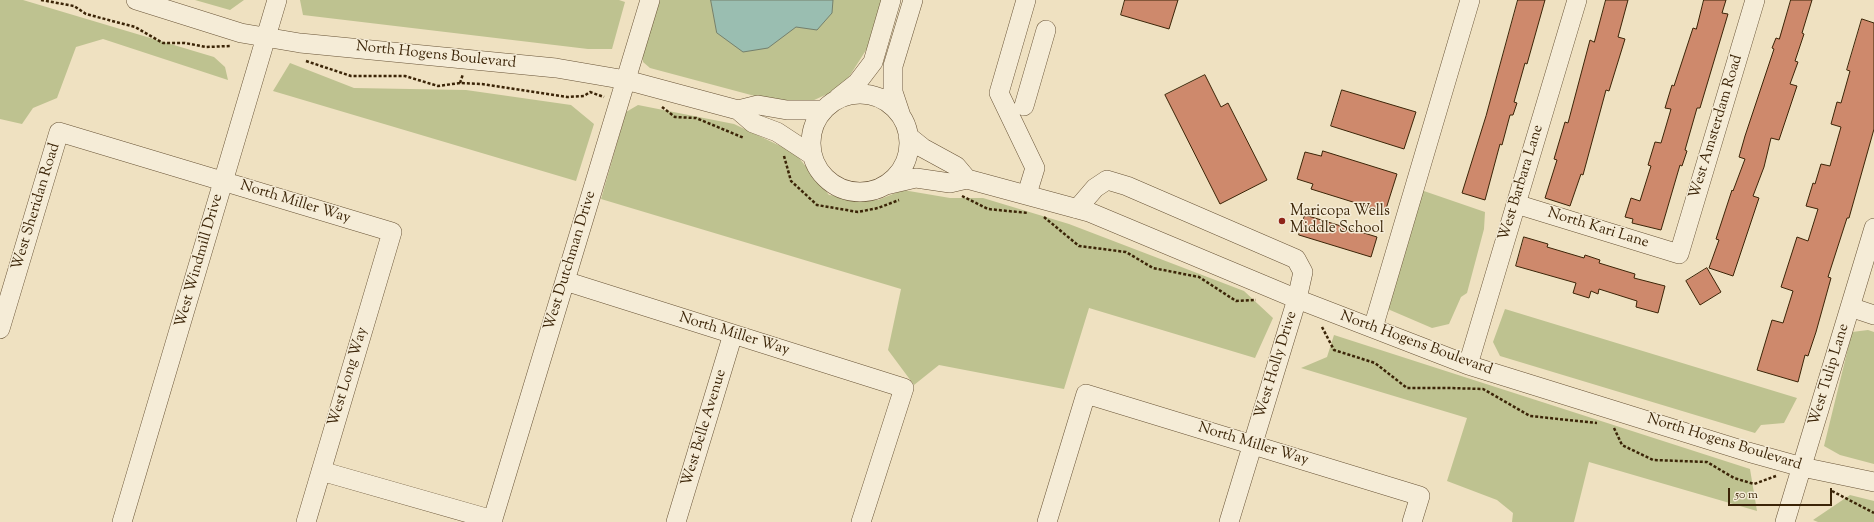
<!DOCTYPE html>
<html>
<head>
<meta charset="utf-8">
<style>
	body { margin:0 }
	#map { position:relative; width:1874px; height:522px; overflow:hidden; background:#efe1c1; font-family:"Sorts Mill Goudy",serif }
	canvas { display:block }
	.scale { position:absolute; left:1728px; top:488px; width:104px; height:18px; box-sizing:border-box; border:2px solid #3b2407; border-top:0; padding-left:5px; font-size:12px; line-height:14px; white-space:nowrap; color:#3b2407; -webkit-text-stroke:3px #f5ecd7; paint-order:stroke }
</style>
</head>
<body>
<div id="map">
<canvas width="1874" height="522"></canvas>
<div class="scale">50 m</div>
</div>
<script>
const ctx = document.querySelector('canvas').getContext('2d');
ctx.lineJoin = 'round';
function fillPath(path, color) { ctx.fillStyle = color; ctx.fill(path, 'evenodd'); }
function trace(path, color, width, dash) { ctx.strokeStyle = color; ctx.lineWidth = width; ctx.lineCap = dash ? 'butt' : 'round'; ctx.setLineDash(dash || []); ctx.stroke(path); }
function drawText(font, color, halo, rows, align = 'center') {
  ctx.font = font + ' "Sorts Mill Goudy",serif'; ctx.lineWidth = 3; ctx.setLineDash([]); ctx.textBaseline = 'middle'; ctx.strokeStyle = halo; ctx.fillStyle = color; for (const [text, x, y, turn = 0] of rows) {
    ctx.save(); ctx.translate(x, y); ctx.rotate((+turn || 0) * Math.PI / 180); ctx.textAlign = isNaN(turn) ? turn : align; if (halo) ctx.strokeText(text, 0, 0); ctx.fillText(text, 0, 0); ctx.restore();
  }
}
fillPath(new Path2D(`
	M0,0H23L214,57L225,67L228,80L103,39L76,47L57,98L33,108L22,124L0,119Z
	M195,0H244L230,10Z
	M300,0H619L625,2L612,49H588L303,15Z
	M657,0H883L868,47L847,80L834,91L812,101L781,103L650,68L643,62L642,47Z
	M290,63L354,88L466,90L571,105L594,124L576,181L273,91Z
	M638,105L734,124L795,153L829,195L878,200L903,190L950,198H983L1069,224L1244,291L1273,318L1255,358L1089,308L1064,389L939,365L914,385L888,350L901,289L601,199L626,112Z
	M1421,190L1485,212L1484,229L1467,293L1461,297L1449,324L1432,328L1383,307Z
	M1505,309L1797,398L1784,423L1761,425L1755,433L1500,356L1493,342Z
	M1868,330L1874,332V464L1840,455L1824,446L1852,332Z
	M1334,335L1750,469L1757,511L1589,462L1574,522H1512L1513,513L1497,500L1447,481L1467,418L1301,368L1327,357Z
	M1850,495L1874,501V522H1818L1813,520Z`), '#bec290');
const water = new Path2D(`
	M711,0H833L832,13L817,30L796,27L768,48L743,52L717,33Z`);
fillPath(water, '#9abeb1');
trace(water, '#74806d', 1);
const building = new Path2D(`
	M1125,0H1178L1169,29L1121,15Z
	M1518,0H1545L1527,64L1525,63L1514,102L1517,103L1513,115H1510L1502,145L1500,144L1485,200L1462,193L1486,116Z
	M1606,0H1628L1618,37L1625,39L1609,91L1606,90L1583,175L1581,174L1570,206L1545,198L1557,160L1554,159L1565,122L1568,123L1590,40L1594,42Z
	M1704,0H1726L1722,13L1728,14L1700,108H1697L1685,150L1687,151L1682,166L1680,165L1661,230L1632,223L1633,219L1625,217L1631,198L1640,201L1651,166L1648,165L1655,142L1661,143L1671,109L1665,108L1672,85L1674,86L1693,28L1696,29Z
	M1791,0H1812L1802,33L1804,34L1795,61L1798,62L1790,84L1797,86L1779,140L1771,138L1764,167L1753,196L1759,198L1733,276L1709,268L1719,240L1716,239L1732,190L1733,191L1745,159L1739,157L1745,136L1774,49L1772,48L1776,38L1779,39Z
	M1862,19L1874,23V129L1849,218H1847L1828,277L1831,278L1816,332L1808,356L1805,355L1798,382L1757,370L1772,320L1783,323L1793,291L1781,287L1797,237L1808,241L1818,209L1806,206L1813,183L1815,184L1821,164L1830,166L1841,127L1831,124L1837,102L1841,103L1850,71L1847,70Z
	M1205,75L1221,107L1228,103L1267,180L1220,204L1165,95Z
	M1342,90L1416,112L1404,149L1331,126Z
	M1323,151L1397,174L1385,212L1311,189L1313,184L1297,179L1305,152L1321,156Z
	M1305,215L1377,237L1371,257L1299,235Z
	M1524,237L1548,244L1547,247L1584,258L1585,255L1600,260L1599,263L1635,274L1634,278L1665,286L1658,313L1636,307L1637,301L1599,289L1598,294L1591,291L1589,298L1573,293L1576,283L1516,266Z
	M1707,268L1721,292L1700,305L1686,281Z`);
fillPath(building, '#ce896c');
trace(building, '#3b2407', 1);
const minor = new Path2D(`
	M136,0L241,33L300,43L556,68L626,80L738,110L753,123L777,132L812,155
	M1026,0L999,93L1035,168L1027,194
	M811 143a49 49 0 1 1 98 0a49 49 0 1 1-98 0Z
	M838,98L857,83L873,62L891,0
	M1024,106L1046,30
	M738,110L758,105L787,110H824
	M901,116L893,92V66L913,0
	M908,136L923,148L956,166L967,179
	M886,185L916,178L950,183L967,179L1089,212L1297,299L1468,365L1748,452L1802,467L1874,482
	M1516,204L1679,254L1755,0
	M1077,209L1095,188L1107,180L1127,186L1296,259L1303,272L1297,299L1229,522
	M565,281L904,388L861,522
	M1850,307L1874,315
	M1373,328L1470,0
	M0,329L59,132L392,232L306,522
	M1468,365L1577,0
	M321,471L493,520
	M122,522L277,0
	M492,522L650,0
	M676,522L733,334
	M1047,522L1086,394L1420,496L1412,522
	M1785,522L1874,228`);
trace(minor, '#685336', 20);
trace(new Path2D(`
	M41,0L74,6L86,14L135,27L163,43H185L206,47L230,46
	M306,61L351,76H405L438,86L460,83L482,84L567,97L584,96L590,92L604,97
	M460,83L463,74
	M662,107L675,117L696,118L744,138
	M784,156L791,181L817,205L858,212L878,208L899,200
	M962,196L988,209L1028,213
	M1044,217L1079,246L1126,252L1153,268L1199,277L1236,301L1256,300
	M1322,327L1334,350L1375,363L1407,388H1450L1483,389L1530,416L1597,423
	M1614,428L1622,445L1653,460L1707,462L1734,478L1754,484L1776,476
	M1832,491L1874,513`), '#3b2407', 2.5, [3, 2]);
trace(minor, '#f5ecd7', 19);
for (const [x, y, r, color] of [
	[1282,221,4,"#8f2418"]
]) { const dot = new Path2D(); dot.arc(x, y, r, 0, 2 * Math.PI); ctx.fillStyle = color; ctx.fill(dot); trace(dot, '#f5ecd7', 1.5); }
drawText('15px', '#3b2407', '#f5ecd7', [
	["North Hogens Boulevard",436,56,6],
	["West Amsterdam Road",1717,127,-73],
	["West Barbara Lane",1522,183,-73],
	["North Miller Way",295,203,17],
	["West Sheridan Road",37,207,-73],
	["North Kari Lane",1598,229,17],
	["West Windmill Drive",200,261,-74],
	["West Dutchman Drive",571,261,-73],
	["North Miller Way",734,335,17],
	["North Hogens Boulevard",1416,344,20],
	["West Holly Drive",1277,365,-73],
	["West Tulip Lane",1830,375,-73],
	["West Long Way",349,377,-73],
	["West Belle Avenue",705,428,-73],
	["North Hogens Boulevard",1724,443,17],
	["North Miller Way",1253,445,17]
]);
drawText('15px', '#3b2407', '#f5ecd7', [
	["Maricopa Wells",1290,212],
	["Middle School",1290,229]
], 'left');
</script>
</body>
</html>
